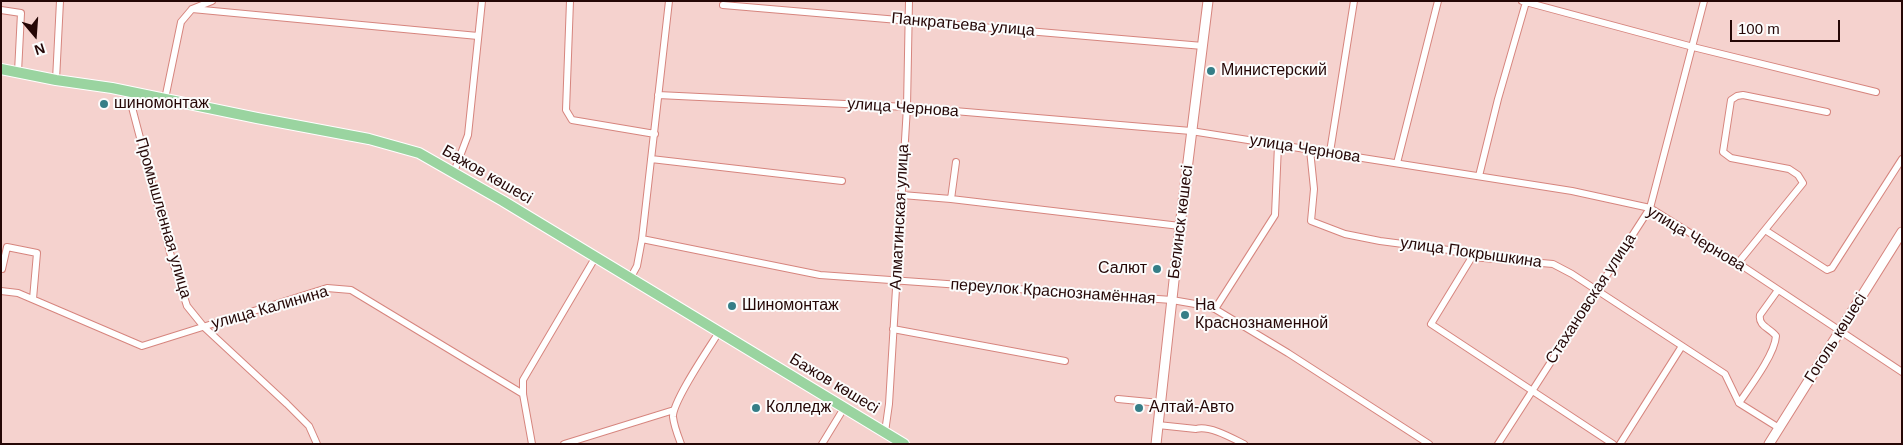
<!DOCTYPE html>
<html>
<head>
<meta charset="utf-8">
<style>
	body { margin:0 }
	#map { position:relative; width:1903px; height:445px; overflow:hidden; background:#f5d2ce; font-family:Helvetica,sans-serif }
	canvas { display:block }
	.frame { position:absolute; inset:0; border:2px solid #250706; pointer-events:none }
	.north { position:absolute; left:10px; top:10px; width:50px; height:50px; -webkit-text-stroke:4px #fcfcfc; paint-order:stroke; rotate:162deg; font-size:14px; font-weight:700; line-height:20px; text-align:center; color:#250706 }
	.north::after { content:''; display:block; margin:auto; width:18px; height:22px; background:#250706; clip-path:polygon(50% 0,100% 100%,50% 72%,0 100%) }
	.scale { position:absolute; left:1730px; top:20px; width:110px; height:22px; box-sizing:border-box; border:2px solid #250706; border-top:0; padding-left:6px; font-size:15px; line-height:18px; white-space:nowrap; color:#250706; -webkit-text-stroke:4px #fcfcfc; paint-order:stroke }
</style>
</head>
<body>
<div id="map">
<canvas width="1903" height="445"></canvas>
<div class="frame"></div>
<div class="north">N</div>
<div class="scale">100 m</div>
</div>
<script>
const ctx = document.querySelector('canvas').getContext('2d');
ctx.lineJoin = 'round';
function trace(path, color, width, dash) { ctx.strokeStyle = color; ctx.lineWidth = width; ctx.lineCap = dash ? 'butt' : 'round'; ctx.setLineDash(dash || []); ctx.stroke(path); }
function drawText(font, color, halo, rows, align = 'center') {
  ctx.font = font + ' Helvetica,sans-serif'; ctx.lineWidth = 4; ctx.setLineDash([]); ctx.textBaseline = 'middle'; ctx.strokeStyle = halo; ctx.fillStyle = color; for (const [text, x, y, turn = 0] of rows) {
    ctx.save(); ctx.translate(x, y); ctx.rotate((+turn || 0) * Math.PI / 180); ctx.textAlign = isNaN(turn) ? turn : align; if (halo) ctx.strokeText(text, 0, 0); ctx.fillText(text, 0, 0); ctx.restore();
  }
}
const street = new Path2D(`
	M570,1L566,110L572,120L655,134
	M1522,1L1693,47L1876,92
	M723,5L1203,46
	M192,9L478,36
	M1,10L21,13L18,72
	M56,80L60,1
	M128,92L171,256L187,306L204,327L287,404L309,426L317,444
	M658,95L907,107L1191,131L1572,191L1650,208L1738,263L1902,372
	M165,99L181,22L192,9L212,1
	M1310,150L1314,189L1311,221L1345,234L1380,241L1449,250L1472,257L1553,264L1572,274L1725,374L1739,403L1779,428
	M1330,152L1354,1
	M651,159L842,181
	M1397,163L1438,1
	M454,172L468,135L482,1
	M1479,176L1498,99L1526,2
	M902,195L951,199L1180,226
	M951,199L956,162
	M1765,230L1827,270L1832,268L1902,159
	M642,239L820,275L1172,300L1201,305L1215,309L1288,353L1429,444
	M1472,257L1431,324L1613,444
	M1738,263L1803,183L1798,175L1789,169L1731,158L1723,152L1731,100L1737,96L1743,95L1827,112
	M2,269L7,247L37,253L33,299
	M631,277L637,266L642,239L669,1
	M1,291L18,293L142,346L327,288L351,290L523,394
	M1215,309L1275,215L1278,145
	M893,329L1065,361
	M1118,399L1160,403
	M1739,403C1750,387 1775,354 1776,336C1770,328 1758,326 1760,315L1778,290
	M1158,425L1196,429C1209,425 1232,438 1244,444
	M885,432L889,404L907,107L909,1
	M532,444L523,394V380L595,258
	M564,444L674,410
	M681,444C678,436 674,426 673,417C672,402 709,348 719,332
	M822,444L844,408
	M1498,444L1650,208L1704,1
	M1620,444L1682,346`);
const secondary = new Path2D(`
	M1156,444L1180,226L1208,1
	M1769,444L1902,232`);
const primary = new Path2D(`
	M1,69L56,80L112,88L257,118L369,139L419,153L503,201L904,444`);
trace(street, '#d6857e', 8);
trace(secondary, '#d6857e', 11);
trace(primary, '#fff', 12);
trace(street, '#fff', 6);
trace(secondary, '#fff', 9);
trace(primary, '#9ad4a0', 10);
for (const [x, y, r, color] of [
	[1211,71,5,"#367e87"],
	[104,104,5,"#367e87"],
	[1157,269,5,"#367e87"],
	[732,306,5,"#367e87"],
	[1185,315,5,"#367e87"],
	[756,408,5,"#367e87"],
	[1139,408,5,"#367e87"]
]) { const dot = new Path2D(); dot.arc(x, y, r, 0, 2 * Math.PI); ctx.fillStyle = color; ctx.fill(dot); trace(dot, '#fcfcfc', 2); }
drawText('16px', '#250706', '#fcfcfc', [
	["Панкратьева улица",963,25,5],
	["улица Чернова",903,108,4],
	["улица Чернова",1305,149,9],
	["Бажов көшесі",487,175,30],
	["Алматинская улица",900,217,-87],
	["Промышленная улица",163,218,74],
	["Белинск көшесі",1181,222,-83],
	["улица Чернова",1696,239,31],
	["улица Покрышкина",1471,253,8],
	["переулок Краснознамённая",1053,292,4],
	["Стахановская улица",1591,299,-57],
	["улица Калинина",270,308,-16],
	["Гоголь көшесі",1836,338,-58],
	["Бажов көшесі",834,384,31]
]);
drawText('16px', '#250706', '#fcfcfc', [
	["Министерский",1221,71],
	["шиномонтаж",114,104],
	["Салют",1147,269,"right"],
	["Шиномонтаж",742,306],
	["На",1195,306],
	["Краснознаменной",1195,324],
	["Колледж",766,408],
	["Алтай-Авто",1149,408]
], 'left');
</script>
</body>
</html>
